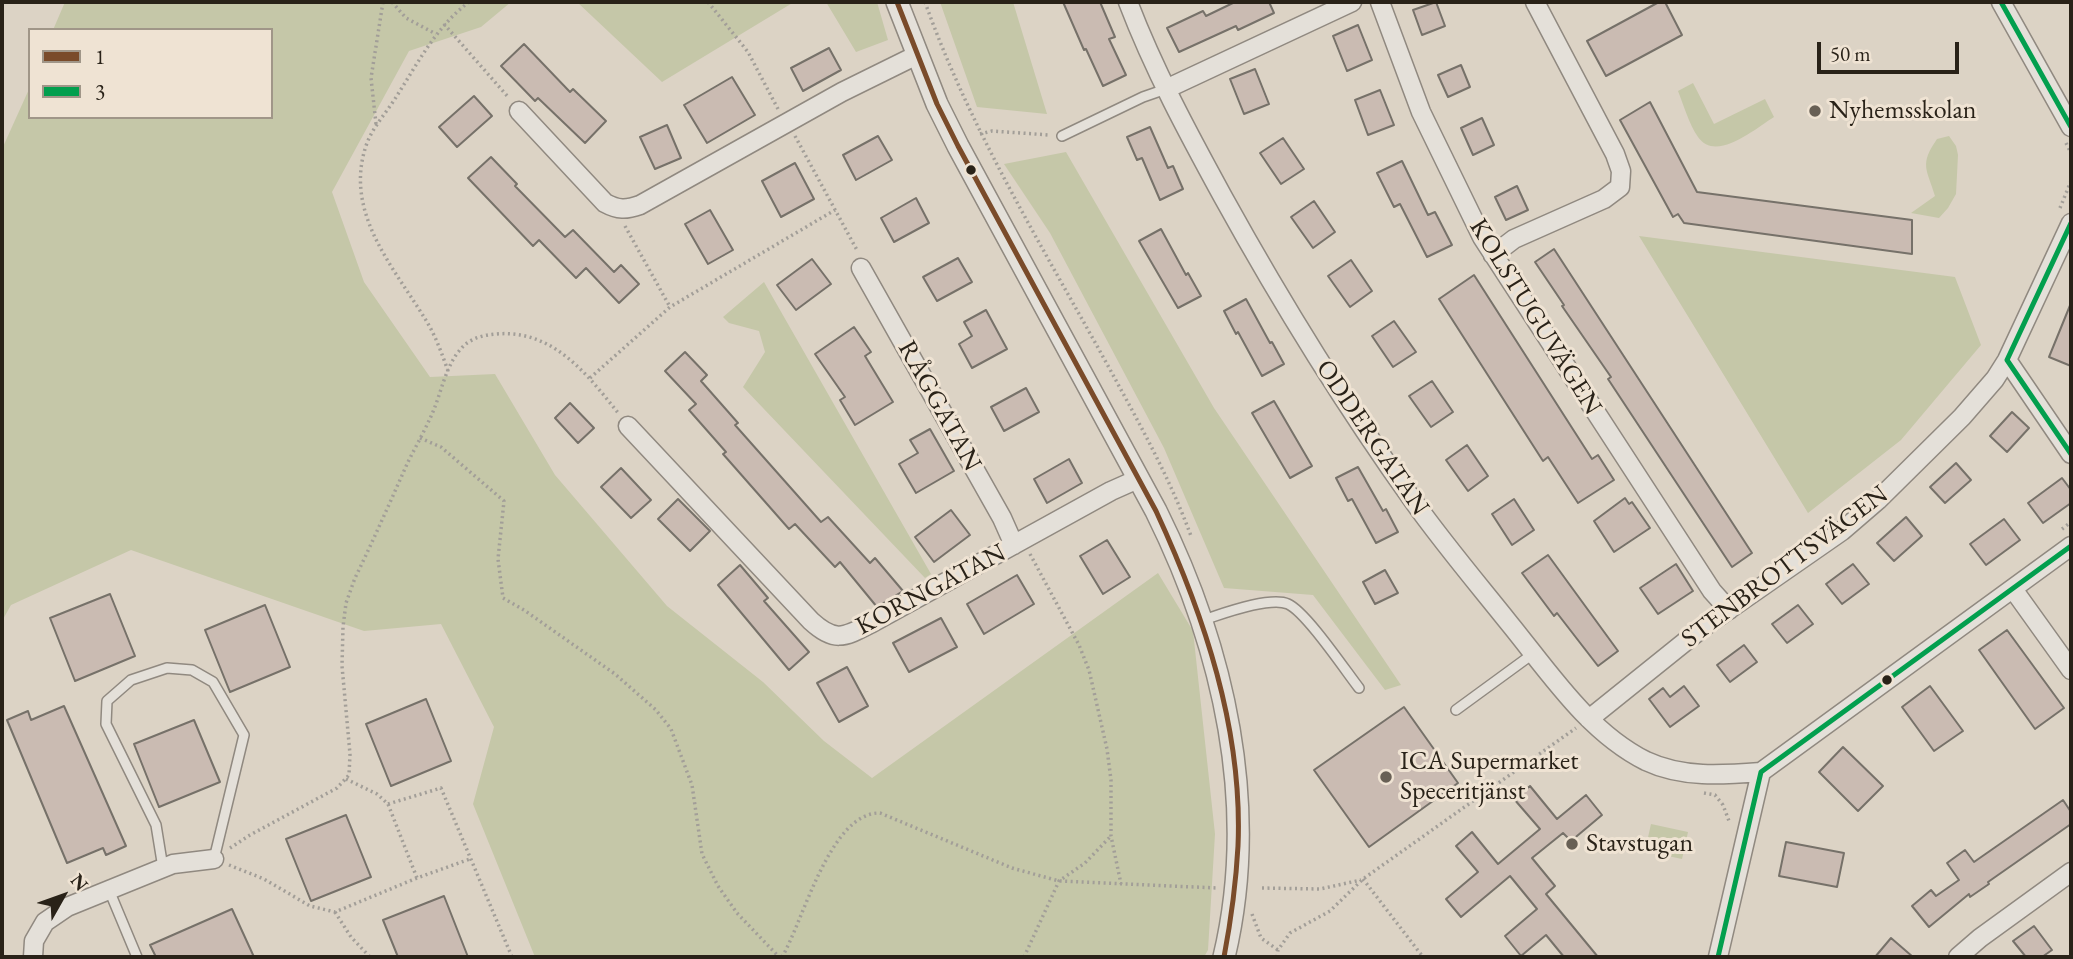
<!DOCTYPE html>
<html>
<head>
<meta charset="utf-8">
<style>
	body { margin:0 }
	#map { position:relative; width:2073px; height:959px; overflow:hidden; background:#dcd3c5; font-family:"EB Garamond",serif }
	canvas { display:block }
	.frame { position:absolute; inset:0; border:4px solid #292218; pointer-events:none }
	.legend { position:absolute; left:28px; top:28px; width:245px; height:91px; box-sizing:border-box; background:#efe3d3; border:2px solid #a09688; margin:0; padding:9px 12px; list-style:none; font-size:21px; color:#292218 }
	.legend li { display:flex; align-items:center; gap:14px; height:35px }
	.legend b { width:35px; border:2px solid #a09688 }
	.north { position:absolute; left:28px; top:861px; width:70px; height:70px; -webkit-text-stroke:5px #efe3d3; paint-order:stroke; rotate:50deg; font-size:19px; font-weight:700; line-height:28px; text-align:center; color:#292218 }
	.north::after { content:''; display:block; margin:auto; width:24px; height:32px; background:#292218; clip-path:polygon(50% 0,100% 100%,50% 72%,0 100%) }
	.scale { position:absolute; left:1817px; top:42px; width:142px; height:32px; box-sizing:border-box; border:4px solid #292218; border-top:0; padding-left:9px; font-size:21px; line-height:24px; white-space:nowrap; color:#292218; -webkit-text-stroke:5px #efe3d3; paint-order:stroke }
</style>
</head>
<body>
<div id="map">
<canvas width="2073" height="959"></canvas>
<div class="frame"></div>
<ul class="legend">
<li><b style="height:9px;background:#7a4b2a"></b>1</li>
<li><b style="height:9px;background:#029f4e"></b>3</li>
</ul>
<div class="north">N</div>
<div class="scale">50 m</div>
</div>
<script>
const ctx = document.querySelector('canvas').getContext('2d');
ctx.lineJoin = 'round';
function fillPath(path, color) { ctx.fillStyle = color; ctx.fill(path, 'evenodd'); }
function trace(path, color, width, dash) { ctx.strokeStyle = color; ctx.lineWidth = width; ctx.lineCap = dash ? 'butt' : 'round'; ctx.setLineDash(dash || []); ctx.stroke(path); }
function drawText(font, color, halo, rows, align = 'center') {
  ctx.font = font + ' "EB Garamond",serif'; ctx.lineWidth = 6; ctx.setLineDash([]); ctx.textBaseline = 'middle'; ctx.strokeStyle = halo; ctx.fillStyle = color; for (const [text, x, y, turn = 0] of rows) {
    ctx.save(); ctx.translate(x, y); ctx.rotate((+turn || 0) * Math.PI / 180); ctx.textAlign = isNaN(turn) ? turn : align; if (halo) ctx.strokeText(text, 0, 0); ctx.fillText(text, 0, 0); ctx.restore();
  }
}
fillPath(new Path2D(`
	M65,2H511L481,27L409,51L332,192L364,282L430,377L495,374L555,475L667,606L763,682L824,741L872,778L1158,573L1193,631L1215,834L1208,950L1204,957H535L473,804L494,727L441,624L364,631L131,550L11,605L2,621V149L30,87V117H271V30H53Z
	M577,2H794L662,82Z
	M826,2H877L888,40L856,52Z
	M940,2H1013L1047,114L977,107Z
	M1693,83L1714,124L1765,99L1774,117C1756,128 1716,163 1698,137C1689,124 1684,106 1678,91Z
	M1949,136L1956,146L1958,155L1956,194L1948,208L1939,218L1911,213L1935,196C1927,169 1919,165 1937,139Z
	M1066,152L1214,408L1401,685L1385,690L1313,595L1224,588L1164,448L1050,233L1004,164Z
	M1639,236L1955,277L1981,345L1901,440L1808,513Z
	M764,282L931,574L925,578L743,387L765,352L759,331L729,323L723,317Z
	M1651,824L1688,832L1682,859L1645,851Z`), '#c5c7a8');
const building = new Path2D(`
	M1063,2H1100L1115,37L1109,39L1126,75L1103,86L1086,49L1084,50Z
	M1235,2H1269L1274,13L1238,30L1236,26L1179,52L1167,28L1203,11L1206,16Z
	M1436,2L1445,26L1422,35L1413,10Z
	M1659,2H1665L1682,35L1606,76L1587,41Z
	M1358,25L1372,60L1347,71L1333,36Z
	M524,44L570,92L573,89L606,121L585,143L538,98L535,101L501,66Z
	M829,48L841,70L803,91L791,68Z
	M1461,65L1470,87L1448,97L1438,75Z
	M1255,69L1269,104L1244,114L1230,79Z
	M732,77L755,115L707,143L684,105Z
	M1380,90L1394,125L1368,135L1355,100Z
	M474,96L492,116L457,147L439,127Z
	M1650,102L1697,192L1912,220V254L1684,223L1678,214L1673,217L1620,120Z
	M1482,118L1494,145L1473,155L1461,128Z
	M667,125L681,158L655,169L640,137Z
	M1150,127L1168,168L1173,166L1183,189L1160,200L1142,158L1137,160L1127,137Z
	M878,136L892,160L856,180L843,155Z
	M1283,138L1304,169L1281,184L1260,153Z
	M491,157L517,184L515,186L565,237L573,230L614,272L621,265L639,284L619,303L586,268L576,278L539,240L533,246L468,178Z
	M1402,161L1428,215L1435,212L1452,245L1427,257L1400,204L1394,207L1377,173Z
	M795,163L814,199L781,217L762,181Z
	M1517,186L1528,210L1506,220L1495,197Z
	M916,198L929,223L894,242L881,218Z
	M1314,201L1335,232L1313,248L1291,217Z
	M710,210L733,250L708,264L685,224Z
	M1161,229L1186,275L1188,273L1201,296L1178,308L1139,241Z
	M1554,249L1752,553L1732,567L1608,379L1611,377L1562,306L1564,305L1535,262Z
	M958,258L972,282L937,301L923,277Z
	M812,259L831,284L796,310L777,285Z
	M1351,260L1372,291L1350,307L1328,276Z
	M1474,275L1592,459L1598,455L1614,480L1578,503L1548,457L1543,461L1439,299Z
	M1246,299L1270,343L1272,342L1284,364L1262,376L1238,332L1236,334L1224,311Z
	M2071,303V366L2049,357Z
	M986,310L1007,349L972,368L959,344L972,336L964,322Z
	M1394,321L1416,352L1393,367L1372,336Z
	M854,327L871,352L865,356L893,402L855,425L840,400L845,397L815,354Z
	M685,352L707,375L701,381L738,423L735,425L821,522L828,517L870,563L875,558L903,591L877,607L840,562L835,567L795,524L789,529L723,454L726,452L689,410L696,404L665,371Z
	M1432,381L1453,412L1431,427L1409,396Z
	M1026,388L1039,412L1004,431L991,407Z
	M1274,401L1312,466L1290,478L1252,413Z
	M570,403L594,428L578,443L555,418Z
	M2012,412L2029,428L2007,452L1990,436Z
	M930,429L954,471L916,493L899,464L918,453L910,440Z
	M1467,445L1488,476L1468,491L1446,460Z
	M1069,459L1082,483L1047,503L1034,479Z
	M1956,463L1971,480L1945,503L1930,487Z
	M1358,467L1383,511L1386,509L1398,532L1376,543L1352,499L1348,501L1336,478Z
	M621,468L651,500L631,518L601,487Z
	M2062,478L2071,490V503L2043,523L2028,503Z
	M1625,498L1629,504L1632,502L1650,528L1614,552L1594,521Z
	M678,499L710,531L690,551L658,519Z
	M1514,499L1534,530L1512,545L1492,514Z
	M951,510L970,535L934,562L915,537Z
	M1906,517L1922,536L1894,561L1877,543Z
	M2004,519L2020,540L1986,565L1970,544Z
	M1107,540L1130,577L1103,594L1080,556Z
	M1548,555L1618,651L1598,666L1557,613L1554,616L1522,573Z
	M1676,564L1693,591L1658,614L1640,588Z
	M1853,564L1869,584L1842,604L1826,584Z
	M740,565L768,598L764,601L809,652L789,670L718,585Z
	M1385,570L1398,593L1375,604L1363,582Z
	M1017,575L1034,604L984,634L967,604Z
	M110,594L135,656L75,681L50,618Z
	M265,605L290,667L230,692L205,630Z
	M1798,605L1813,624L1787,643L1772,624Z
	M941,618L957,647L909,672L893,643Z
	M2007,630L2064,708L2035,729L1979,650Z
	M1744,645L1757,662L1730,682L1717,665Z
	M847,667L868,706L839,722L817,683Z
	M1684,686L1699,706L1670,727L1649,699L1663,688L1670,697Z
	M1930,686L1963,731L1934,751L1902,707Z
	M426,699L451,761L391,786L366,724Z
	M64,706L126,846L106,855L103,848L67,863L7,720L28,711L31,720Z
	M1404,707L1458,783L1369,847L1314,770Z
	M194,720L220,782L159,807L134,744Z
	M1843,747L1883,786L1858,811L1819,772Z
	M1530,786L1557,819L1586,795L1602,815L1571,841L1563,833L1532,858L1555,886L1546,894L1598,957H1564L1546,935L1521,956L1505,936L1537,909L1510,876L1461,917L1446,899L1478,872L1456,846L1472,832L1498,864L1540,829L1514,799Z
	M2063,800L2071,812V824L1988,882L1989,884L1970,897L1969,894L1929,927L1912,906L1931,890L1936,896L1959,880L1947,863L1965,850L1974,862Z
	M346,815L371,877L311,901L286,839Z
	M1786,842L1844,853L1837,887L1779,876Z
	M444,896L468,957H398L383,920Z
	M232,909L254,957H156L150,945Z
	M2034,926L2052,950L2042,957H2026L2013,941Z
	M1891,938L1913,957H1875Z`);
fillPath(building, '#cabbb2');
trace(building, '#767169', 2);
const service = new Path2D(`
	M1062,136L1143,97L1166,89
	M1203,620C1222,614 1270,596 1288,604C1306,612 1345,670 1359,688
	M1456,710L1534,653
	M163,868L156,825L106,724L107,701L131,680L167,668L192,670L213,682L244,735L214,859
	M109,890L137,957`);
const minor = new Path2D(`
	M1128,2C1154,70 1188,133 1223,197C1281,302 1344,404 1414,502C1444,544 1477,583 1509,623C1549,672 1588,732 1646,761C1682,778 1722,775 1761,772
	M1380,2L1421,112L1482,237L1712,591L1729,610
	M2001,2L2071,127
	M1166,89L1352,2
	M519,111L605,203C618,210 626,210 640,205L842,92L917,55
	M1493,255L1514,239L1604,199L1620,187L1621,171L1615,154L1535,2
	M861,268L1002,518L1014,545
	M2007,360L2071,454
	M628,426L811,621C834,642 843,638 870,624L1111,491L1138,479
	M2013,589L2071,670
	M1589,719L1701,629L1842,531L1878,500L1962,417L1995,379L2007,360L2071,223
	M33,957L34,941L45,922L67,907L173,864L214,859
	M1718,957L1761,772L2071,546
	M1958,957L1980,938L2071,872`);
const tertiary = new Path2D(`
	M897,2L937,104L958,146L1156,511C1224,648 1260,806 1224,957`);
trace(service, '#908980', 12);
trace(minor, '#908980', 21);
trace(tertiary, '#908980', 24);
trace(new Path2D(`
	M392,2L406,18L436,34
	M708,2L748,52L778,109
	M925,2C970,129 1042,246 1107,364C1138,421 1169,476 1191,536
	M444,24L509,98
	M376,124L371,78L383,2
	M980,134L992,131L1049,135
	M795,136L858,252
	M2066,143L2071,153
	M2060,208L2071,181
	M625,226L670,307
	M448,371C442,354 436,337 427,322C394,267 342,212 367,143C374,125 388,111 398,94C419,61 437,26 469,2
	M590,378L670,307L835,210
	M420,438L441,447L504,501L498,559L503,598L524,610L615,674L656,710L671,729L692,785L702,854L718,886L737,913L779,957
	M2062,529L2071,522
	M1030,554L1079,645L1089,670L1107,749L1111,780V836L1121,884
	M346,779L377,794L388,804L417,878
	M1704,793L1715,795L1723,805L1729,821
	M388,804L441,788L512,957
	M230,848L250,835L337,788L349,775L350,754L342,666L343,627L346,603L355,578C374,539 391,500 408,462C416,446 425,430 432,414C441,394 445,368 459,351C468,339 482,335 496,334C553,329 587,374 619,414
	M229,865L264,879L310,906L335,912L417,878L470,859
	M1363,879L1423,957
	M1262,888L1320,889L1361,880
	M335,912L351,937L370,957
	M1252,914L1261,938L1278,950
	M782,957C803,922 830,812 880,813L1012,868L1059,881L1217,888
	M1024,957L1059,881L1085,863L1110,837
	M1277,957L1278,950L1290,933L1330,911L1363,879L1576,728`), '#a29e98', 3.5, [2, 3.5]);
trace(service, '#e4e0d9', 9);
trace(minor, '#e4e0d9', 18);
trace(tertiary, '#e4e0d9', 21);
trace(new Path2D(`
	M897,2L937,104L958,146L1156,511C1204,615 1243,729 1238,846C1236,883 1231,920 1224,957`), '#7a4b2a', 5);
trace(new Path2D(`
	M2001,2L2071,127
	M2071,223L2007,360L2071,454
	M1718,957L1761,772L2071,546`), '#029f4e', 5);
for (const [x, y, r, color] of [
	[1815,111,7,"#686055"],
	[971,170,6,"#292218"],
	[1887,680,6,"#292218"],
	[1386,777,7,"#686055"],
	[1572,844,7,"#686055"]
]) { const dot = new Path2D(); dot.arc(x, y, r, 0, 2 * Math.PI); ctx.fillStyle = color; ctx.fill(dot); trace(dot, '#efe3d3', 2.5); }
drawText('26px', '#292218', '#efe3d3', [
	["Nyhemsskolan",1829,111],
	["ICA Supermarket",1400,762],
	["Speceritjänst",1400,792],
	["Stavstugan",1586,844]
], 'left');
drawText('26px', '#292218', '#efe3d3', [
	["KOLSTUGUVÄGEN",1535,317,58],
	["RÅGGATAN",939,406,61],
	["ODDERGATAN",1372,438,56],
	["STENBROTTSVÄGEN",1785,567,-37],
	["KORNGATAN",931,590,-28]
]);
</script>
</body>
</html>
